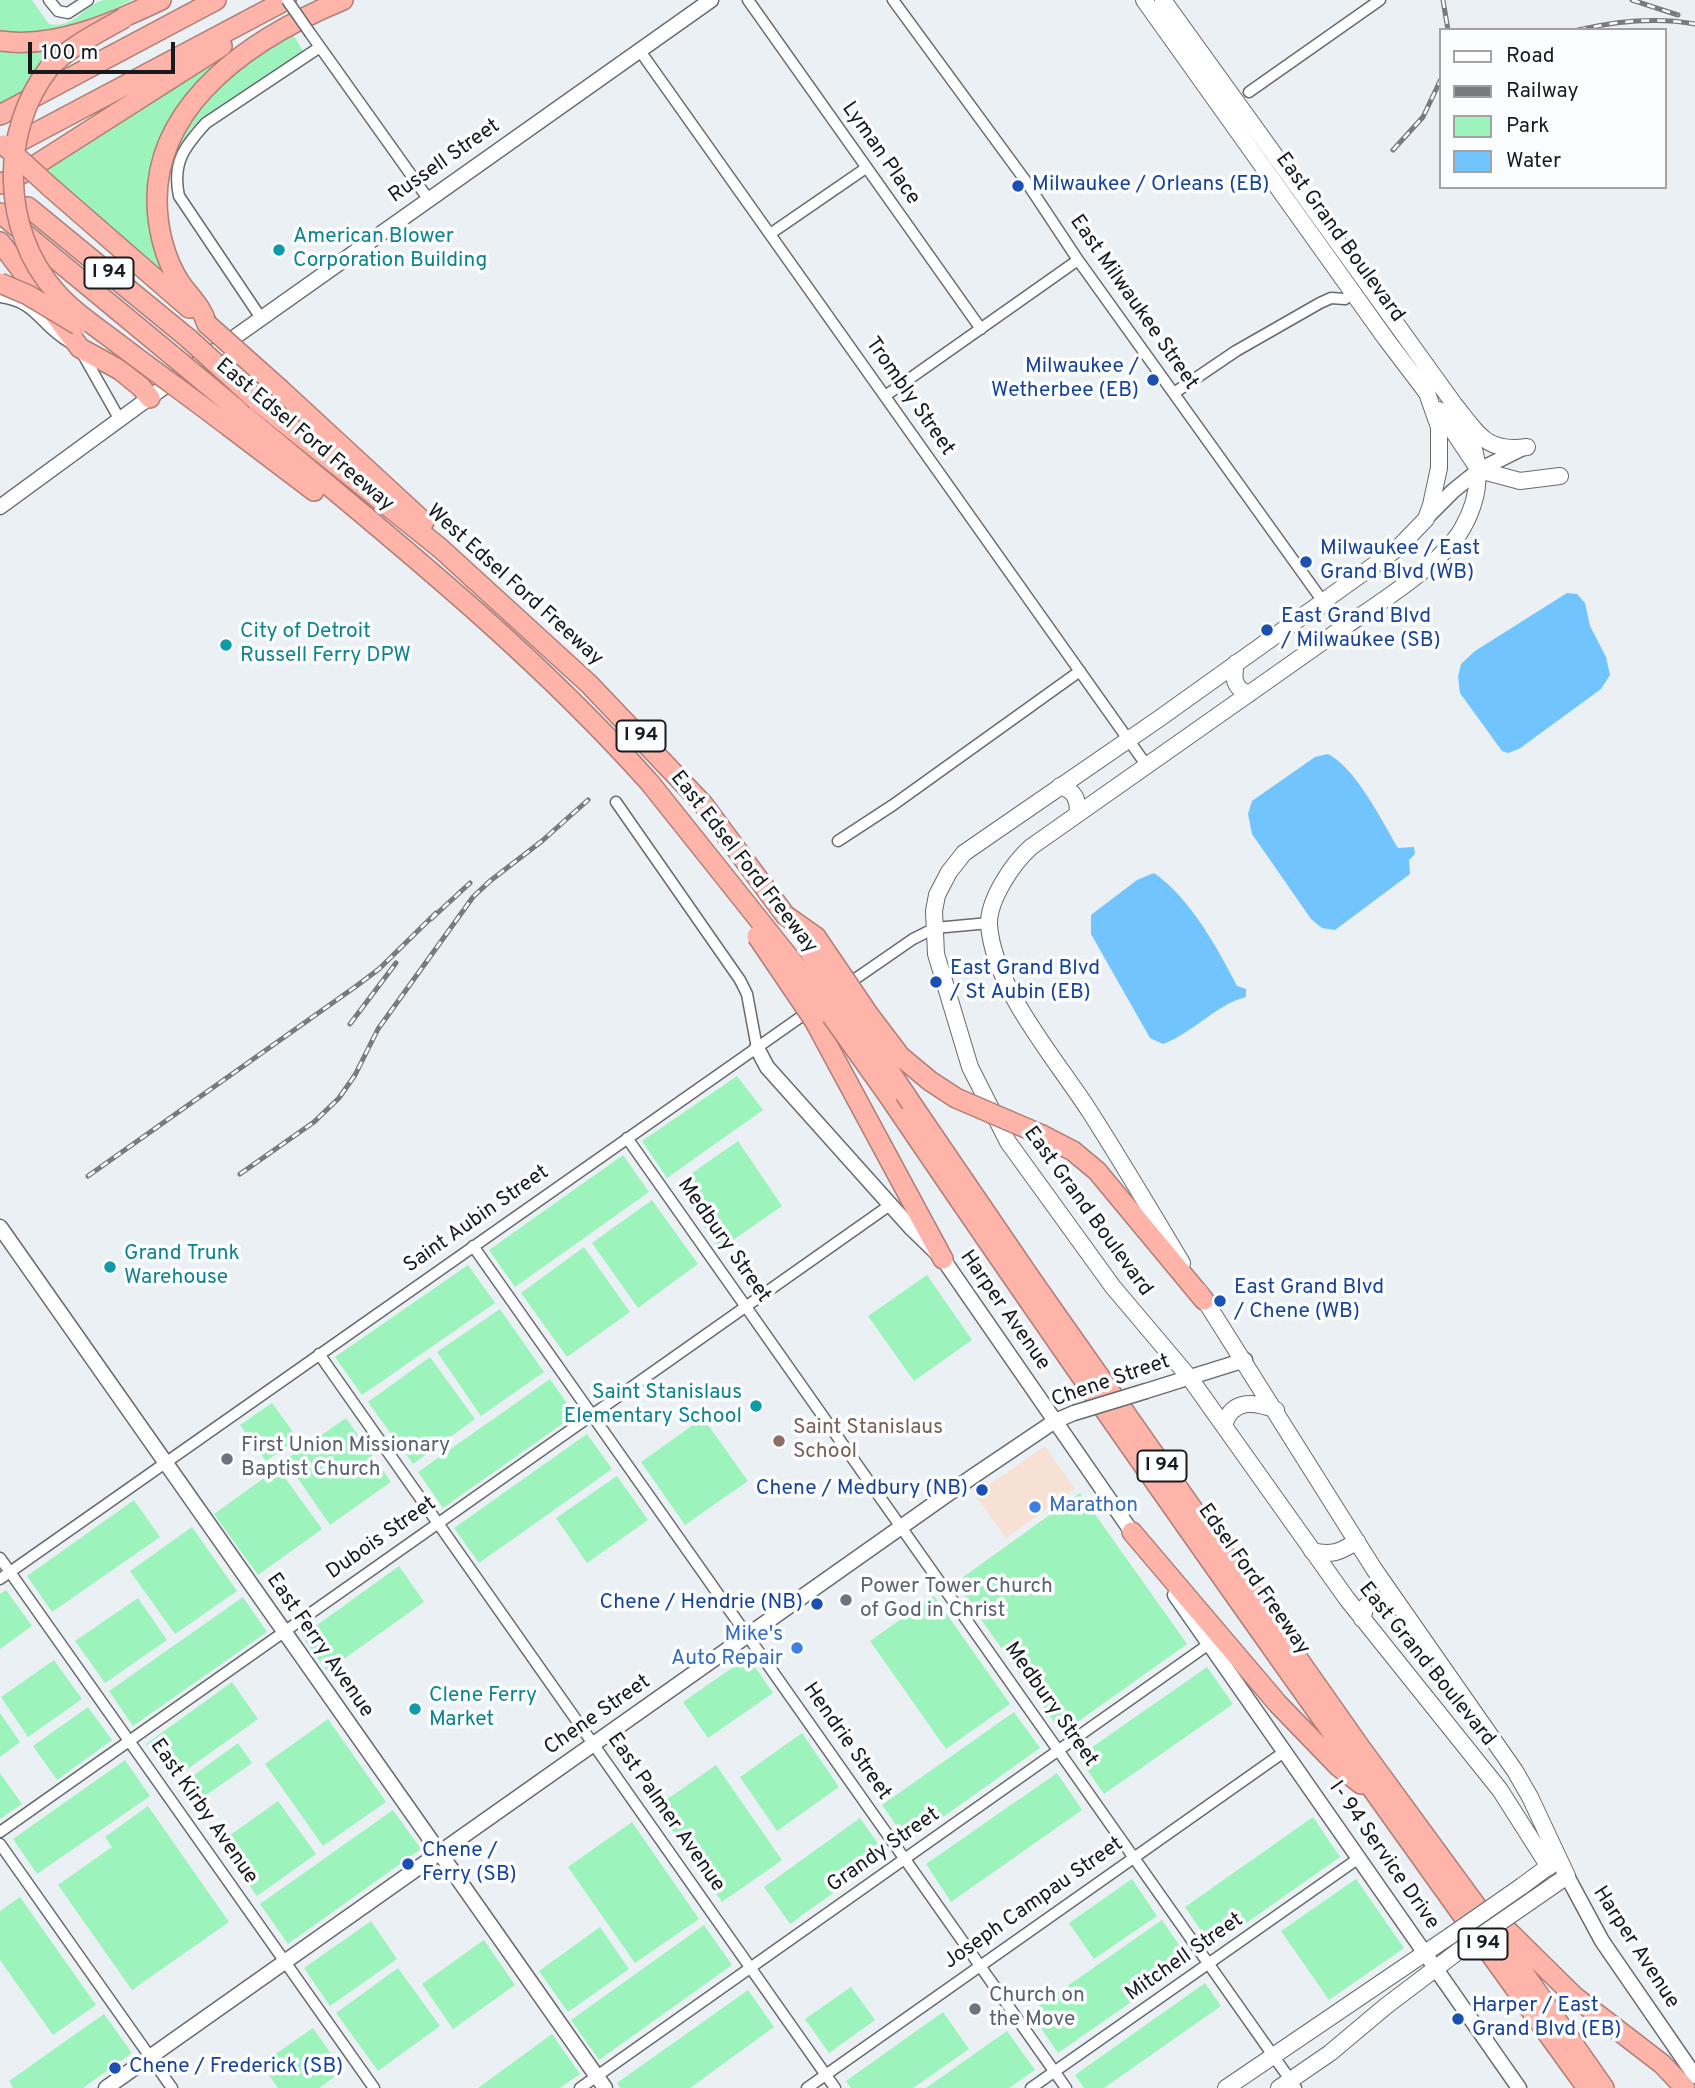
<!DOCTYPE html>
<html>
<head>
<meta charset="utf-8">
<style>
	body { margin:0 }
	#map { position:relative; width:1695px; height:2088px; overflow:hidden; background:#ebf0f5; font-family:Overpass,sans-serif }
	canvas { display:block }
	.legend { position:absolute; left:1439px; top:28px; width:228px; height:161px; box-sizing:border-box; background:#fbfdff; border:2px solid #a0a2a4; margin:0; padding:9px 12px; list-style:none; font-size:21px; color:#181a1b }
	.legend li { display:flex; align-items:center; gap:14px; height:35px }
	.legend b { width:35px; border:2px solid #a0a2a4 }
	.scale { position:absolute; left:28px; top:42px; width:147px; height:32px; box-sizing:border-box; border:4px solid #181a1b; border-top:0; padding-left:9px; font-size:21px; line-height:24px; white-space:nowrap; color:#181a1b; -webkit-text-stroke:5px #fbfdff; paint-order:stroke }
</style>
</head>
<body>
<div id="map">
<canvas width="1695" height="2088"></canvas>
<ul class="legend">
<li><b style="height:9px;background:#fff"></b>Road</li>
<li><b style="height:9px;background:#777b7d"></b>Railway</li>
<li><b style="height:19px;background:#9df3bc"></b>Park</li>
<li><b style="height:19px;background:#71c4fd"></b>Water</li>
</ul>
<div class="scale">100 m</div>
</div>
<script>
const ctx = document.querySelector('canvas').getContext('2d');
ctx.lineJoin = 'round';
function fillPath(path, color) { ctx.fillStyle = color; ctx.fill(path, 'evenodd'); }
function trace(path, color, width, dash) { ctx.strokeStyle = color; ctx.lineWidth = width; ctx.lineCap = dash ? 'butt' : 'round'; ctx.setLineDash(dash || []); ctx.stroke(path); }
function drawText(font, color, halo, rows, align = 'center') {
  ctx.font = font + ' Overpass,sans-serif'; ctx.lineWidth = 7; ctx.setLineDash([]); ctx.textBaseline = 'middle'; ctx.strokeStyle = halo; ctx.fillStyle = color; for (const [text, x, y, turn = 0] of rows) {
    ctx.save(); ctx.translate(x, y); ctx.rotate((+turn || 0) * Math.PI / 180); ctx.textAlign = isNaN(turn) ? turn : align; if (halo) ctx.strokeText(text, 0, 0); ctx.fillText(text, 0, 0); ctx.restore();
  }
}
fillPath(new Path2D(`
	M1045,1446L1075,1489L1006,1538L975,1495Z`), '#f7e1d4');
fillPath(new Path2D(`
	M0,0H32L49,24C77,29 82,5 104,0C112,0 123,0 132,0L76,27L41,36L0,32Z
	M292,33L303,51L192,128L171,163C191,96 239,71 292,33Z
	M0,46L42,50L43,57L20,94L0,104Z
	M238,46L240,50L184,103L164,133L166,277L42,168Z
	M737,1076L763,1110L667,1178L642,1141Z
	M738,1141L782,1206L720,1249L675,1185Z
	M623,1155L649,1192L515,1287L489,1250Z
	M652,1200L698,1264L638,1308L592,1243Z
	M584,1247L630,1312L567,1357L521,1293Z
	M468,1265L495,1303L362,1395L335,1357Z
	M927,1275L972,1340L914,1381L868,1316Z
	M500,1309L544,1372L481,1416L437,1352Z
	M430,1357L475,1419L413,1464L368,1402Z
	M550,1379L575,1415L443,1508L418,1472Z
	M272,1403L298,1439L266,1461L240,1425Z
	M346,1418L391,1482L330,1525L285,1460Z
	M703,1418L748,1481L685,1525L641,1462Z
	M587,1434L612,1469L479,1563L454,1528Z
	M278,1468L322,1529L258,1575L214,1514Z
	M617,1476L648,1520L587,1563L556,1518Z
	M1080,1493L1187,1644L1062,1733L955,1583Z
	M134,1500L160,1537L52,1612L27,1576Z
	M192,1527L237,1591L175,1634L130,1571Z
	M399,1566L424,1602L327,1671L302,1636Z
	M6,1590L32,1626L0,1649V1594Z
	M934,1596L1010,1704L946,1749L870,1641Z
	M243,1597L267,1632L133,1726L109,1691Z
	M138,1598L167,1640L105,1683L75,1641Z
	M748,1657L773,1693L708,1738L683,1702Z
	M54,1660L82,1699L28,1737L1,1697Z
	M1207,1667L1233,1704L1104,1794L1078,1757Z
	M232,1682L258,1719L172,1780L146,1744Z
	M88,1707L112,1740L57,1780L33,1746Z
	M1014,1712L1040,1748L908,1842L882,1805Z
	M0,1713L20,1742L0,1757Z
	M328,1719L386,1802L323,1846L265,1764Z
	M802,1733L839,1787L777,1831L740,1777Z
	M238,1743L252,1763L192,1805L179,1786Z
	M125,1760L150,1796L37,1874L13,1839Z
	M716,1765L782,1860L722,1902L656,1807Z
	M0,1773L22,1804L0,1819Z
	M1057,1773L1082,1810L951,1902L926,1864Z
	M278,1801L316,1854L257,1896L219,1843Z
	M148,1806L229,1922L132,1990L58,1885L112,1847L105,1837Z
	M393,1810L421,1849L288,1944L260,1904Z
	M1313,1817L1340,1857L1212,1947L1185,1907Z
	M860,1818L886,1855L790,1924L764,1887Z
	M632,1822L699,1919L635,1963L568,1867Z
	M1132,1879L1157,1916L1094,1959L1069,1923Z
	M1356,1879L1404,1948L1329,2000L1281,1931Z
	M20,1897L96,2005L53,2035L0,1960V1911Z
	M1162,1920L1190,1961L1058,2053L1030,2012Z
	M371,1921L397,1959L330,2006L304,1968Z
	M704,1925L732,1965L599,2060L571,2020Z
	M600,1927L629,1969L568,2012L539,1971Z
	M484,1940L515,1985L453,2029L422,1984Z
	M398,1968L440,2026L378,2071L336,2013Z
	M1205,1983L1221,2006L1104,2088H1084L1075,2075Z
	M851,1987L875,2020L829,2053L805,2019Z
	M748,1990L774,2027L690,2088H620L617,2083Z
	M943,2012L969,2049L913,2088H851L846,2081Z
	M104,2014L132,2053L83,2088H13L9,2081Z
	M313,2028L343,2071L319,2088H278L261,2064Z
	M1007,2031L1035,2070L1009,2088H926Z
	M552,2034L580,2074L560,2088H478Z`), '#9df3bc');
fillPath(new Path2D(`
	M1567,593L1577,594L1585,603L1590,626L1606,657L1610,675L1601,689L1519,749L1508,753L1502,751L1460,693L1458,677L1461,664L1475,651Z
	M1328,754C1355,767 1382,821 1398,848L1414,847L1415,854L1409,860L1410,874L1335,930L1322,928L1311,919L1252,834L1248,814L1252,801L1315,757Z
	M1154,873C1190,898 1217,947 1237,986L1246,989V997C1215,1005 1193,1033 1163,1044L1150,1038L1091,934V915L1137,880Z`), '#71c4fd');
const minor = new Path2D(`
	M49,0L58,11L68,13L88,0
	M748,0L981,329
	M893,0L1025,180L1078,260L1342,628
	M310,33L429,200
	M640,51L1147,766
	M1249,92L1380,0
	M770,234L866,168
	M0,297C38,302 39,325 69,342
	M261,318L179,196C172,163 184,147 206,123L320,47
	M81,351L120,420
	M1174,393L1236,351L1320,303L1331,298L1345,299
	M885,396L1078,260
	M616,802L740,980L747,994L757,1048
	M838,841L893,805L1080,671
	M845,986L913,939L935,928L989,923
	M627,1138L1296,2088
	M473,1246L1066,2088
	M319,1354L835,2088
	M0,1558L374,2088
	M0,1579L812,1009
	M0,1832L890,1205
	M0,1844L172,2088
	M580,2088L1209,1644
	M807,2088L1284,1752
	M1031,2088L1359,1858`);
const tertiary = new Path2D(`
	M0,507L160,390L711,0
	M1426,518L1453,491L1479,470L1525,447
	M757,1048L767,1067L912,1229L943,1259L1136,1538
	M0,1227L605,2088
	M1146,1391L1245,1360
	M1175,1595L1519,2088
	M1567,1876L1602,1941L1695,2076
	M106,2088L972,1477L1055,1421L1074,1413`);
const secondary = new Path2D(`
	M1144,0L1386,339L1427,393L1439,427V468L1431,505L1426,519L1398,548L1160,718L964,853L949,872L937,895L934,911L936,954L970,1067L1008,1142L1113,1287L1189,1377L1347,1599L1500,1790L1549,1867
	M1163,0L1454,404C1478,433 1485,453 1527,447
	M1439,410L1479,470L1520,481L1560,476
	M1236,663C1233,678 1233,688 1249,694
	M1060,786C1075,791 1078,799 1078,814
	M1182,1263C1152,1213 1122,1162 1090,1112C1056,1059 994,989 989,925C988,900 1013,863 1031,847C1131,777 1231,706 1331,636C1368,610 1441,566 1462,529C1488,484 1479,447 1454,404
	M1199,1291L1374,1569L1515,1771L1530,1797L1567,1876L1531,1901
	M1224,1425C1232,1399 1254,1401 1276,1410
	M1312,1551C1331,1556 1341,1552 1357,1541
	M1362,1619L1366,1606L1374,1600L1396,1601
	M1522,1886L1557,1860
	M1226,2088L1450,1936
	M1279,2088L1330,2053L1386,2006L1460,1950`);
const motorway = new Path2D(`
	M0,41C55,49 113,23 161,0
	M0,115L216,0
	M7,148L286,0
	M0,184L23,173L222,46
	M50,187L189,308
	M28,207L189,339
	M0,213L174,357
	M0,242L80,348L120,370L141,387L150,398
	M207,324C201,306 192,299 181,284C172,271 166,256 162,240C132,117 244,41 343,0
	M281,390L424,522
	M256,400L440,548L589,684L703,804L785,915
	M239,411C380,529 527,645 650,783
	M231,428L314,491
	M814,1020L943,1259
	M888,1095C1115,1430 1350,1760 1587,2088
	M911,1103L1031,1279L1360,1747L1491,1926L1604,2088
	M1042,1135L1073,1151L1097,1171L1204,1300
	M1132,1532L1278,1704L1338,1766L1361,1784
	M1501,1924L1575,1997L1662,2064L1685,2088`);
trace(minor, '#666b6f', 13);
trace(tertiary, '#666b6f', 17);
trace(secondary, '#666b6f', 18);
trace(motorway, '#ae7e77', 22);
trace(minor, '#fff', 10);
trace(tertiary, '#fff', 14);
trace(secondary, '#fff', 16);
trace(motorway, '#feb4a8', 19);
const rail = new Path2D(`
	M1443,0L1448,30
	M1632,0L1678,15
	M1578,30C1617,21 1655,17 1695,24
	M1393,150L1423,117L1441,79
	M431,919L470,883
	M350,1024L396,963
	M240,1174L314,1122L339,1098L355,1075L378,1029L473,897L490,881L542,841L588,800
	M88,1176L355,987L379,969L436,913`);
trace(rail, '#777b7d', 5);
trace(rail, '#fbfdff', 2.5, [8]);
const minorBridge = new Path2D(`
	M287,0L310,33`);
const tertiaryBridge = new Path2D(`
	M1074,1413L1146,1391`);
const secondaryBridge = new Path2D(`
	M1450,1936L1522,1886
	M1460,1950L1531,1901`);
const motorwayBridge = new Path2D(`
	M124,18C98,33 70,46 49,68C0,131 1,230 55,291C72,311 95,326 116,342C154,371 193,399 231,428
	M4,145L50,187
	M0,283L28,295L78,325
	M207,324L281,390
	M189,339L256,400
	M174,357L239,411
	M650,783L799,970L888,1095
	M785,915L816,937L869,1015L900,1056L930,1081L956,1098L1042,1135
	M757,936L814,1020
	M807,948L911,1103`);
trace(minorBridge, '#666b6f', 13, []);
trace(tertiaryBridge, '#666b6f', 17, []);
trace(secondaryBridge, '#666b6f', 18, []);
trace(motorwayBridge, '#ae7e77', 22, []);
trace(minorBridge, '#fff', 10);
trace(tertiaryBridge, '#fff', 14);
trace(secondaryBridge, '#fff', 16);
trace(motorwayBridge, '#feb4a8', 19);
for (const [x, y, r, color] of [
	[1018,186,7,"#1a4fb4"],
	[279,250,7,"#0f9aa8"],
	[1153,380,7,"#1a4fb4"],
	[1306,562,7,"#1a4fb4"],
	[1267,630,7,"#1a4fb4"],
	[226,645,7,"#0f9aa8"],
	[936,982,7,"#1a4fb4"],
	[110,1267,7,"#0f9aa8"],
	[1220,1301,7,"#1a4fb4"],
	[756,1406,7,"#0f9aa8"],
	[779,1441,7,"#8d6e63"],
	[227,1459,7,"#6b7280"],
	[982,1490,7,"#1a4fb4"],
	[1035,1507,7,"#3f7fe0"],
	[846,1600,7,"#6b7280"],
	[817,1604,7,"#1a4fb4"],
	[797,1648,7,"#3f7fe0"],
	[415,1709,7,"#0f9aa8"],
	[408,1864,7,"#1a4fb4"],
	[975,2009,7,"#6b7280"],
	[1458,2019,7,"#1a4fb4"],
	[115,2068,7,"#1a4fb4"]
]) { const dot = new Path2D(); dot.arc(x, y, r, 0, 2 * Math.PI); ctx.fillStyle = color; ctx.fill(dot); trace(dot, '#fbfdff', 2.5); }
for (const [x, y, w] of [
	[109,273,49],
	[641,736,49],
	[1162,1466,49],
	[1483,1944,49]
]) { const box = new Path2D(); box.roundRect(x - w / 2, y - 15.5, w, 31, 5); ctx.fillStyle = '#fbfdff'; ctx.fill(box); trace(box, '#181a1b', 2); }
drawText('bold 19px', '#181a1b', null, [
	["I 94",109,273],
	["I 94",641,736],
	["I 94",1162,1466],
	["I 94",1483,1944]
]);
drawText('21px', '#181a1b', '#fbfdff', [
	["Lyman Place",880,154,55],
	["Russell Street",445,162,-35],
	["East Grand Boulevard",1339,238,54],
	["East Milwaukee Street",1133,303,55],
	["Trombly Street",909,397,55],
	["East Edsel Ford Freeway",304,436,40],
	["West Edsel Ford Freeway",514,586,42],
	["East Edsel Ford Freeway",743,863,52],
	["East Grand Boulevard",1087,1212,54],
	["Saint Aubin Street",477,1220,-35],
	["Medbury Street",723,1241,55],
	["Harper Avenue",1004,1311,55],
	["Chene Street",1111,1382,-19],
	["Dubois Street",382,1539,-35],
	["Edsel Ford Freeway",1253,1580,55],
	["East Ferry Avenue",319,1646,55],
	["East Grand Boulevard",1426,1665,51],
	["Medbury Street",1050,1705,55],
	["Chene Street",598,1716,-35],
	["Hendrie Street",846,1742,55],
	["East Kirby Avenue",203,1812,55],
	["East Palmer Avenue",665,1813,55],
	["Grandy Street",884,1851,-35],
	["I- 94 Service Drive",1383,1856,55],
	["Joseph Campau Street",1034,1904,-35],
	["Harper Avenue",1635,1948,57],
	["Mitchell Street",1185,1958,-35]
]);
drawText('21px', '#164399', '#fbfdff', [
	["Milwaukee / Orleans (EB)",1032,186],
	["Milwaukee /",1139,368,"right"],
	["Wetherbee (EB)",1139,392,"right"],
	["Milwaukee / East",1320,550],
	["Grand Blvd (WB)",1320,574],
	["East Grand Blvd",1281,618],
	["/ Milwaukee (SB)",1281,642],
	["East Grand Blvd",950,970],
	["/ St Aubin (EB)",950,994],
	["East Grand Blvd",1234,1289],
	["/ Chene (WB)",1234,1313],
	["Chene / Medbury (NB)",968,1490,"right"],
	["Chene / Hendrie (NB)",803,1604,"right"],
	["Chene /",422,1852],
	["Ferry (SB)",422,1876],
	["Harper / East",1472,2007],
	["Grand Blvd (EB)",1472,2031],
	["Chene / Frederick (SB)",129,2068]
], 'left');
drawText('21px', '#0d838f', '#fbfdff', [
	["American Blower",293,238],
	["Corporation Building",293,262],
	["City of Detroit",240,633],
	["Russell Ferry DPW",240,657],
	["Grand Trunk",124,1255],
	["Warehouse",124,1279],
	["Saint Stanislaus",742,1394,"right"],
	["Elementary School",742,1418,"right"],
	["Clene Ferry",429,1697],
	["Market",429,1721]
], 'left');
drawText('21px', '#785e54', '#fbfdff', [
	["Saint Stanislaus",793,1429],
	["School",793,1453]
], 'left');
drawText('21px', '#5b616d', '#fbfdff', [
	["First Union Missionary",241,1447],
	["Baptist Church",241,1471],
	["Power Tower Church",860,1588],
	["of God in Christ",860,1612],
	["Church on",989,1997],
	["the Move",989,2021]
], 'left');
drawText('21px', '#366cbe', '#fbfdff', [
	["Marathon",1049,1507],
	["Mike's",783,1636,"right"],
	["Auto Repair",783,1660,"right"]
], 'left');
</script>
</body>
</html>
